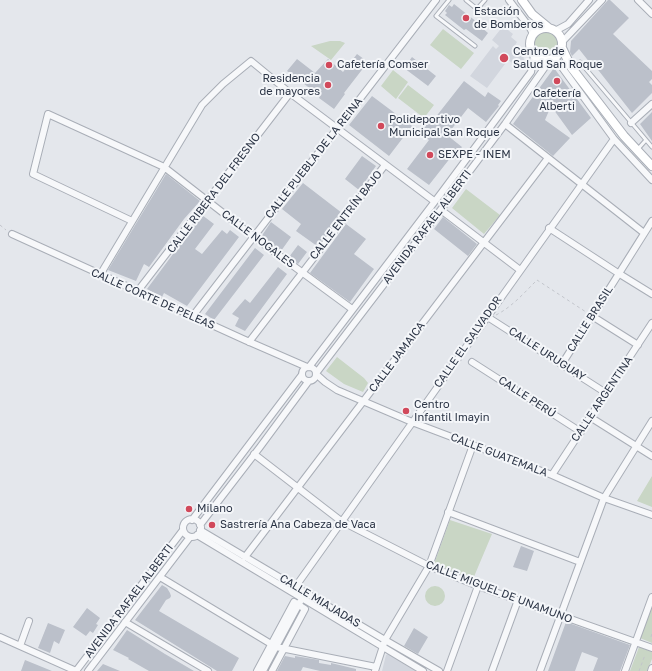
<!DOCTYPE html>
<html>
<head>
<meta charset="utf-8">
<style>
	body { margin:0 }
	canvas { display:block; background:#e4e7ec }
</style>
</head>
<body>
<canvas width="652" height="671"></canvas>
<script>
const ctx = document.querySelector('canvas').getContext('2d');
ctx.lineJoin = 'round';
function fillPath(path, color) { ctx.fillStyle = color; ctx.fill(path, 'evenodd'); }
function trace(path, color, width, dash) { ctx.strokeStyle = color; ctx.lineWidth = width; ctx.lineCap = dash ? 'butt' : 'round'; ctx.setLineDash(dash || []); ctx.stroke(path); }
function drawText(font, color, halo, rows, align = 'center') {
  ctx.font = font + ' "Golos Text",sans-serif'; ctx.lineWidth = 4; ctx.setLineDash([]); ctx.textBaseline = 'middle'; ctx.strokeStyle = halo; ctx.fillStyle = color; for (const [text, x, y, turn = 0] of rows) {
    ctx.save(); ctx.translate(x, y); ctx.rotate((+turn || 0) * Math.PI / 180); ctx.textAlign = isNaN(turn) ? turn : align; if (halo) ctx.strokeText(text, 0, 0); ctx.fillText(text, 0, 0); ctx.restore();
  }
}
fillPath(new Path2D(`
	M503,26L513,34L511,37L517,42L514,47L523,55L525,65L522,70L508,60L487,88L470,76L493,46L496,49L499,46L492,40Z
	M388,654L416,671H382L386,655Z`), '#d2d6de');
fillPath(new Path2D(`
	M443,29L474,53L461,69L430,45Z
	M531 44a14 14 0 1 1 28 0a14 14 0 1 1-28 0Z
	M330,41H340L345,43L331,60L311,46Z
	M393,70L408,82L396,99L381,86Z
	M408,85L434,105L424,118L398,98Z
	M466,189L500,215L484,234L452,208Z
	M337,357L364,378L368,383L363,392L344,384L326,371Z
	M652,476V507L637,501Z
	M450,520L492,534L473,579L434,564Z
	M425 596a10 10 0 1 1 20 0a10 10 0 1 1-20 0Z
	M652,606V643L640,638Z
	M639,647L652,652V659L647,671H630Z`), '#c9d6c5');
fillPath(new Path2D(`
	M608,0H610L629,18L613,34L652,71V79L649,82L652,85V93L632,113L595,66L594,68L579,49L572,56L570,52L571,41Z
	M454,4L482,26L481,27L488,33L482,41L466,29L464,30L445,15L447,13L445,11L449,5L452,7Z
	M357,54L368,62L344,93L345,94L334,109L319,98L320,96L287,71L297,59L315,73L328,59L343,72Z
	M412,57L436,76L428,86L404,68Z
	M554,68L591,118L572,135L551,106L545,120L570,138L553,156L513,124Z
	M464,81L485,97L488,92L501,101L498,105L499,106L486,122L468,108L447,135L462,147L453,159L451,157L429,185L407,169L429,140L419,133L428,121L431,123Z
	M372,96L412,126L389,156L349,125Z
	M652,112V141L640,124Z
	M362,156L376,166L359,190L345,179Z
	M166,174L200,201L184,219L149,267L144,264L136,281L108,270Z
	M303,183L342,213L317,246L296,231L301,224L282,209Z
	M202,215L214,224L195,249L202,254L222,230L227,234L230,230L239,237L187,306L164,293L162,297L147,289Z
	M443,217L477,244L468,256L434,229Z
	M271,222L291,237L281,251L261,237Z
	M346,224L366,239L354,254L374,269L350,302L310,273Z
	M298,245L307,252L298,264L289,257Z
	M255,248L264,255L214,320L205,314Z
	M278,267L287,274L245,331L235,326L239,318L232,314L245,299L250,303Z
	M521,546L534,551L527,571L513,567Z
	M162,585L167,588L170,593L171,596L170,598L166,600L159,611L239,658L232,671H217L135,620Z
	M87,608L100,618L96,624L98,625L93,633L90,631L86,636L73,627Z
	M566,622L630,645L620,671H593L598,658L582,652L575,671H548Z
	M48,623L65,630L59,644L54,641L50,653L38,648Z
	M414,628L428,637L418,654L404,646Z
	M127,630L165,654L194,671H149L128,659L129,658L113,650Z
	M285,656L295,658V656L319,660V663L331,665V663L356,669V671H320L303,667L301,671H277Z
	M25,660L52,671H21Z
	M103,664L120,671H97Z`), '#bbc0ca');
const lane = new Path2D(`
	M449,0L436,16L475,46
	M466,0L477,9L485,0
	M572,67L580,62L652,147
	M637,150L646,140
	M460,154L466,158`);
const street = new Path2D(`
	M509,0L530,28L533,34
	M638,0L652,14
	M555,31L568,24L589,0
	M562,42L602,0
	M552,59L558,62L614,139L652,180
	M631,123L652,104
	M505,124L644,233
	M441,210L520,270
	M132,221L33,174L48,114L164,167L254,237L352,309
	M549,228L618,273L652,294
	M12,234L245,340L307,367
	M100,275L202,105L223,84L251,61L290,93L434,201
	M137,292L290,93
	M486,316L606,393
	M592,316L638,345
	M192,317L436,0
	M249,342L385,165
	M472,362L581,432
	M562,364L652,221
	M302 374a7 7 0 1 1 14 0a7 7 0 1 1-14 0Z
	M309,367L442,192L531,72L534,55
	M317,372L436,216L505,124L545,67L548,60
	M316,374L325,382L337,390L412,422L552,475L604,498L652,515
	M590,417L652,456
	M254,454L341,521L429,566L478,586L652,648
	M552,475L652,323
	M448,512L580,562
	M183 528a9 9 0 1 1 18 0a9 9 0 1 1-18 0Z
	M192,520L301,376
	M200,525L260,447L308,382
	M200,530L385,640L439,671
	M197,535L423,671
	M245,557L548,158
	M160,577L276,647L376,667
	M296,586L614,139
	M125,622L208,671
	M0,637L76,671
	M20,646L29,621
	M76,671L183,530
	M88,671L190,537
	M257,671L294,602L305,609L272,671
	M263,671L300,602
	M375,671L385,640L429,566L473,445
	M447,671L478,586
	M492,671L518,600
	M540,671L604,498L652,421
	M625,671L652,597
	M651,671L652,668`);
const secondary = new Path2D(`
	M522,0L532,14L549,28
	M530 44a16 16 0 1 1 32 0a16 16 0 1 1-32 0Z
	M562,48L571,67L624,136L652,166`);
trace(lane, '#a9aeb7', 5);
trace(street, '#a9aeb7', 8);
trace(secondary, '#a9aeb7', 10);
trace(new Path2D(`
	M0,225L6,230
	M496,315C512,307 525,292 537,280L586,312
	M651,637L652,633
	M639,671L645,655`), '#c2c5cb', 1, [3, 3]);
trace(lane, '#f7f8fa', 3);
trace(street, '#f7f8fa', 6);
trace(secondary, '#fff', 8);
for (const [x, y, r, color] of [
	[466,18,4,"#d1495b"],
	[504,58,5,"#d1495b"],
	[329,65,4,"#d1495b"],
	[557,81,4,"#d1495b"],
	[328,85,4,"#d1495b"],
	[381,126,4,"#d1495b"],
	[430,155,4,"#d1495b"],
	[406,411,4,"#d1495b"],
	[189,509,4,"#d1495b"],
	[212,525,4,"#d1495b"]
]) { const dot = new Path2D(); dot.arc(x, y, r, 0, 2 * Math.PI); ctx.fillStyle = color; ctx.fill(dot); trace(dot, '#f4f6f9', 1.5); }
drawText('11px', '#2b3445', '#f4f6f9', [
	["Estación",474,12],
	["de Bomberos",474,25],
	["Centro de",513,52],
	["Salud San Roque",513,65],
	["Cafetería Comser",337,65],
	["Residencia",320,79,"right"],
	["de mayores",320,92,"right"],
	["Cafetería",557,94,"center"],
	["Alberti",557,107,"center"],
	["Polideportivo",389,120],
	["Municipal San Roque",389,133],
	["SEXPE - INEM",438,155],
	["Centro",414,405],
	["Infantil Imayin",414,418],
	["Milano",197,509],
	["Sastrería Ana Cabeza de Vaca",220,525]
], 'left');
drawText('11px', '#2b3445', '#f4f6f9', [
	["CALLE PUEBLA DE LA REINA",314,158,-52],
	["CALLE RIBERA DEL FRESNO",214,193,-53],
	["CALLE ENTRÍN BAJO",346,215,-52],
	["AVENIDA RAFAEL ALBERTI",427,227,-53],
	["CALLE NOGALES",258,239,37],
	["CALLE CORTE DE PELEAS",153,299,24],
	["CALLE BRASIL",590,319,-58],
	["CALLE EL SALVADOR",468,342,-55],
	["CALLE URUGUAY",547,354,33],
	["CALLE JAMAICA",397,357,-53],
	["CALLE PERÚ",527,397,33],
	["CALLE ARGENTINA",602,399,-56],
	["CALLE GUATEMALA",499,455,21],
	["CALLE MIGUEL DE UNAMUNO",499,592,21],
	["AVENIDA RAFAEL ALBERTI",129,601,-53],
	["CALLE MIAJADAS",320,601,31]
]);
</script>
</body>
</html>
